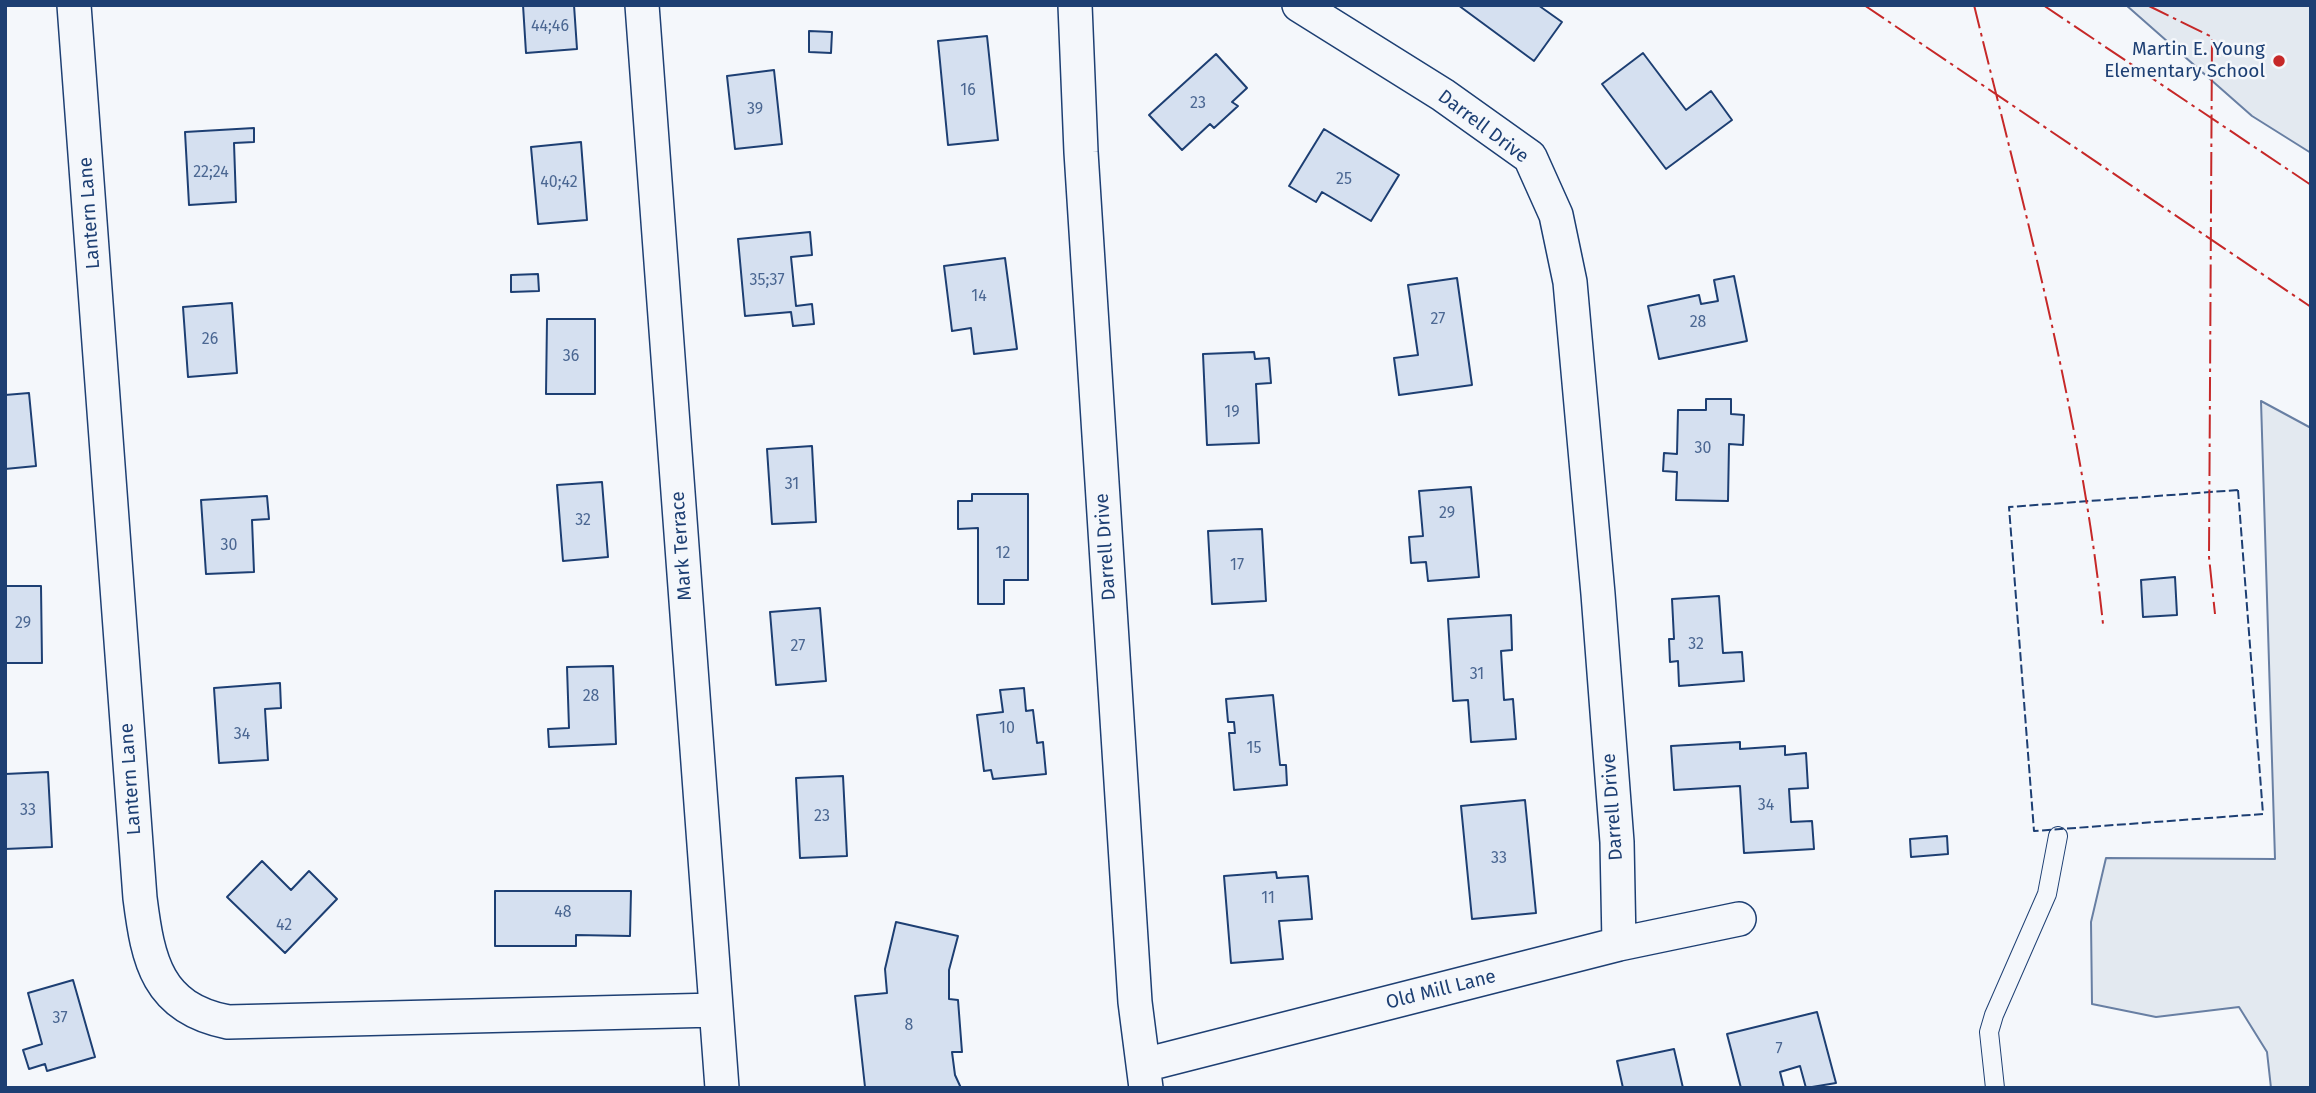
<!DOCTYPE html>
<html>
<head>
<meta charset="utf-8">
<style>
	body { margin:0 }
	#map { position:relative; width:2316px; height:1093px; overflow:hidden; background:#f4f7fb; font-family:"Fira Sans",sans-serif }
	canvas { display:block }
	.frame { position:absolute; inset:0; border:7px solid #1d3f73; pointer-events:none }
</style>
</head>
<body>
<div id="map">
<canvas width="2316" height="1093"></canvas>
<div class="frame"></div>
</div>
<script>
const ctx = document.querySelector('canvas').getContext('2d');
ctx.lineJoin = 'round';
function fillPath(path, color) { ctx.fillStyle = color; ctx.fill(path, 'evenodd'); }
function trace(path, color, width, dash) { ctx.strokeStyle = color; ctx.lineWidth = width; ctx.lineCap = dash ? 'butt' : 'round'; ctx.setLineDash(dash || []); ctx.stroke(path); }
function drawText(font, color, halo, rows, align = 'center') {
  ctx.font = font + ' "Fira Sans",sans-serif'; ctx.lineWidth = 5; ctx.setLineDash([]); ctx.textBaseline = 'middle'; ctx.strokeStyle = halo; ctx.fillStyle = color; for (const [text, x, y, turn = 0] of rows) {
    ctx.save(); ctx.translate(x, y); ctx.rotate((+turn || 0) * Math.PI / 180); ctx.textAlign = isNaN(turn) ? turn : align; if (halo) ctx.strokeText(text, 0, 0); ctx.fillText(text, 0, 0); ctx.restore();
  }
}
const green = new Path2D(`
	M2126,5H2311V153L2252,116Z
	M2261,401L2311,428V1088H2271L2267,1052L2239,1007L2156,1017L2092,1004L2091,922L2106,858L2275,859Z`);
fillPath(green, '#e3e9f0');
trace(green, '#687fa3', 2);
const building = new Path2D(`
	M523,5H574L577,49L526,53Z
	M1458,5H1538L1562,22L1534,61Z
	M809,31L832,32L831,53L809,52Z
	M987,36L998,140L948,145L938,41Z
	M1643,53L1686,110L1711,91L1732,120L1666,169L1602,84Z
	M1216,54L1247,88L1232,102L1238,106L1214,128L1210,124L1182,150L1149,115Z
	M774,70L782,144L735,149L727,76Z
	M254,128V142L234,143L236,202L189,205L185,132Z
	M1324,129L1399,175L1371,221L1322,192L1316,202L1289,186Z
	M581,142L587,220L538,224L531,147Z
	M810,232L812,255L791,257L796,306L812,304L814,324L793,326L791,312L745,316L738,239Z
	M1005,258L1017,349L974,354L971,328L952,331L944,266Z
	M538,274L539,291L511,292V275Z
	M1734,276L1747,341L1659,359L1648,306L1699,295L1701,304L1718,301L1714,280Z
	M1457,278L1472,385L1399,395L1394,358L1418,355L1408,285Z
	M232,303L237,373L188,377L183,307Z
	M547,319H595V394H546Z
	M1254,352L1255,359L1269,358L1271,383L1256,384L1259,443L1207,445L1203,354Z
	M29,393L36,466L5,469V395Z
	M1706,399H1731V414L1744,415L1743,445L1729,444L1728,501L1676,500L1677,472L1663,471L1664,453L1677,454L1678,410H1706Z
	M812,446L816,522L772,524L767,449Z
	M602,482L608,557L563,561L557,485Z
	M1471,487L1479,577L1428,581L1426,562L1411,563L1409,537L1423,536L1419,491Z
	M972,494H1028V580H1004V604H978V528L958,529V501H972Z
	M267,496L269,519L252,520L254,572L206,574L201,500Z
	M1262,529L1266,601L1212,604L1208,531Z
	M2175,577L2177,615L2143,617L2141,580Z
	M5,586H41L42,663H5Z
	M1719,596L1723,653L1742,652L1744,681L1679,686L1678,661L1670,662L1669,639H1674L1672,599Z
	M820,608L826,681L776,685L770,612Z
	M1511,615L1512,650L1501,651L1504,700L1513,699L1516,739L1471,742L1468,700L1453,701L1448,619Z
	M613,666L616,744L549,747L548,729L569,728L567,667Z
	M280,683L281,708L265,709L268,760L219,763L214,688Z
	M1024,688L1026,711L1033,710L1037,743L1043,742L1046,774L993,779L991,770L984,771L977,715L1003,712L1000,690Z
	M1273,695L1280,765H1286L1287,785L1234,790L1229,733H1235L1234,722H1228L1226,699Z
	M1740,742V749L1785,746V755L1806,753L1808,788L1789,789L1791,822L1812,821L1814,849L1744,853L1740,786L1674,790L1671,746Z
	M48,772L52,847L5,849V774Z
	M843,776L847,856L800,858L796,778Z
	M1525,800L1536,913L1472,919L1461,806Z
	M1947,836L1948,854L1911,857L1910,839Z
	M262,861L291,890L309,871L337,899L285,953L227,897Z
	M1276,872L1277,878L1308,876L1312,919L1279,921L1283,959L1231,963L1224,876Z
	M495,891H631L630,936L576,935V946H495Z
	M896,922L958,936L949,970V999L958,1000L962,1052H952L955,1075L961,1088L865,1087L855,996L887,993L885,969Z
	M73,980L95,1057L47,1071L45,1064L29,1069L23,1050L42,1044L28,993Z
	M1817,1012L1836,1083L1806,1088L1800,1066L1780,1072L1784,1088H1741L1727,1034Z
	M1674,1049L1683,1088H1623L1617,1061Z`);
fillPath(building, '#d5e0f0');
trace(building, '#1d3f73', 2);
const service = new Path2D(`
	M1995,1088L1989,1032L1994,1015L2047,894L2058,836`);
const minor = new Path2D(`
	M74,5L140,898C148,961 157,1008 228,1022L716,1010
	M642,5L722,1088
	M1075,5L1081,152L1135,1002L1146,1088
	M1299,5L1443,95L1530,157L1556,215L1570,282L1598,594L1617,842L1619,944
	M1144,1065L1619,944L1739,919`);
trace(service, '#1d3f73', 20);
trace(minor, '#1d3f73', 36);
trace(service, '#f4f7fb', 18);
trace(minor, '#f4f7fb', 33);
trace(new Path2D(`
	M2238,490L2263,814L2034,831L2009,507Z`), '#1d3f73', 2, [9, 3.5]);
trace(new Path2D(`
	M1864,5L2311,307
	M1974,5C2024,209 2081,414 2103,624
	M2043,5L2311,185
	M2147,5L2212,37L2209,557L2215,614`), '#c62828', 2, [24, 5, 3.5, 5]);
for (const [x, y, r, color] of [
	[2279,61,7,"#c62828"]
]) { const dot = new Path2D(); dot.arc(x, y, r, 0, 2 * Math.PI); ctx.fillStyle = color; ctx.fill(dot); trace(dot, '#f4f7fb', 2.5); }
drawText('16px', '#4b6792', null, [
	["44;46",550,27],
	["16",968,91],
	["23",1198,104],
	["39",755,110],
	["22;24",211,173],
	["25",1344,180],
	["40;42",559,183],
	["35;37",767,281],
	["14",979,297],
	["27",1438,320],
	["28",1698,323],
	["26",210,340],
	["36",571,357],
	["19",1232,413],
	["30",1703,449],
	["31",792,485],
	["29",1447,514],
	["32",583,521],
	["30",229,546],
	["12",1003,554],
	["17",1237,566],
	["29",23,624],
	["32",1696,645],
	["27",798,647],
	["31",1477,675],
	["28",591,697],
	["10",1007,729],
	["34",242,735],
	["15",1254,749],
	["34",1766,806],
	["33",28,811],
	["23",822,817],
	["33",1499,859],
	["11",1268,899],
	["48",563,913],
	["42",284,926],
	["37",60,1019],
	["8",909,1026],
	["7",1779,1050]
]);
drawText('19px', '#1d3f73', '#f4f7fb', [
	["Martin E. Young",2265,50],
	["Elementary School",2265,72]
], 'right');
drawText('19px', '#1d3f73', '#f4f7fb', [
	["Darrell Drive",1483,127,37],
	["Lantern Lane",90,213,-94],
	["Mark Terrace",682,546,-94],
	["Darrell Drive",1106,547,-94],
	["Lantern Lane",131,779,-94],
	["Darrell Drive",1613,807,-94],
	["Old Mill Lane",1441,990,-14]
]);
</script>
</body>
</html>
